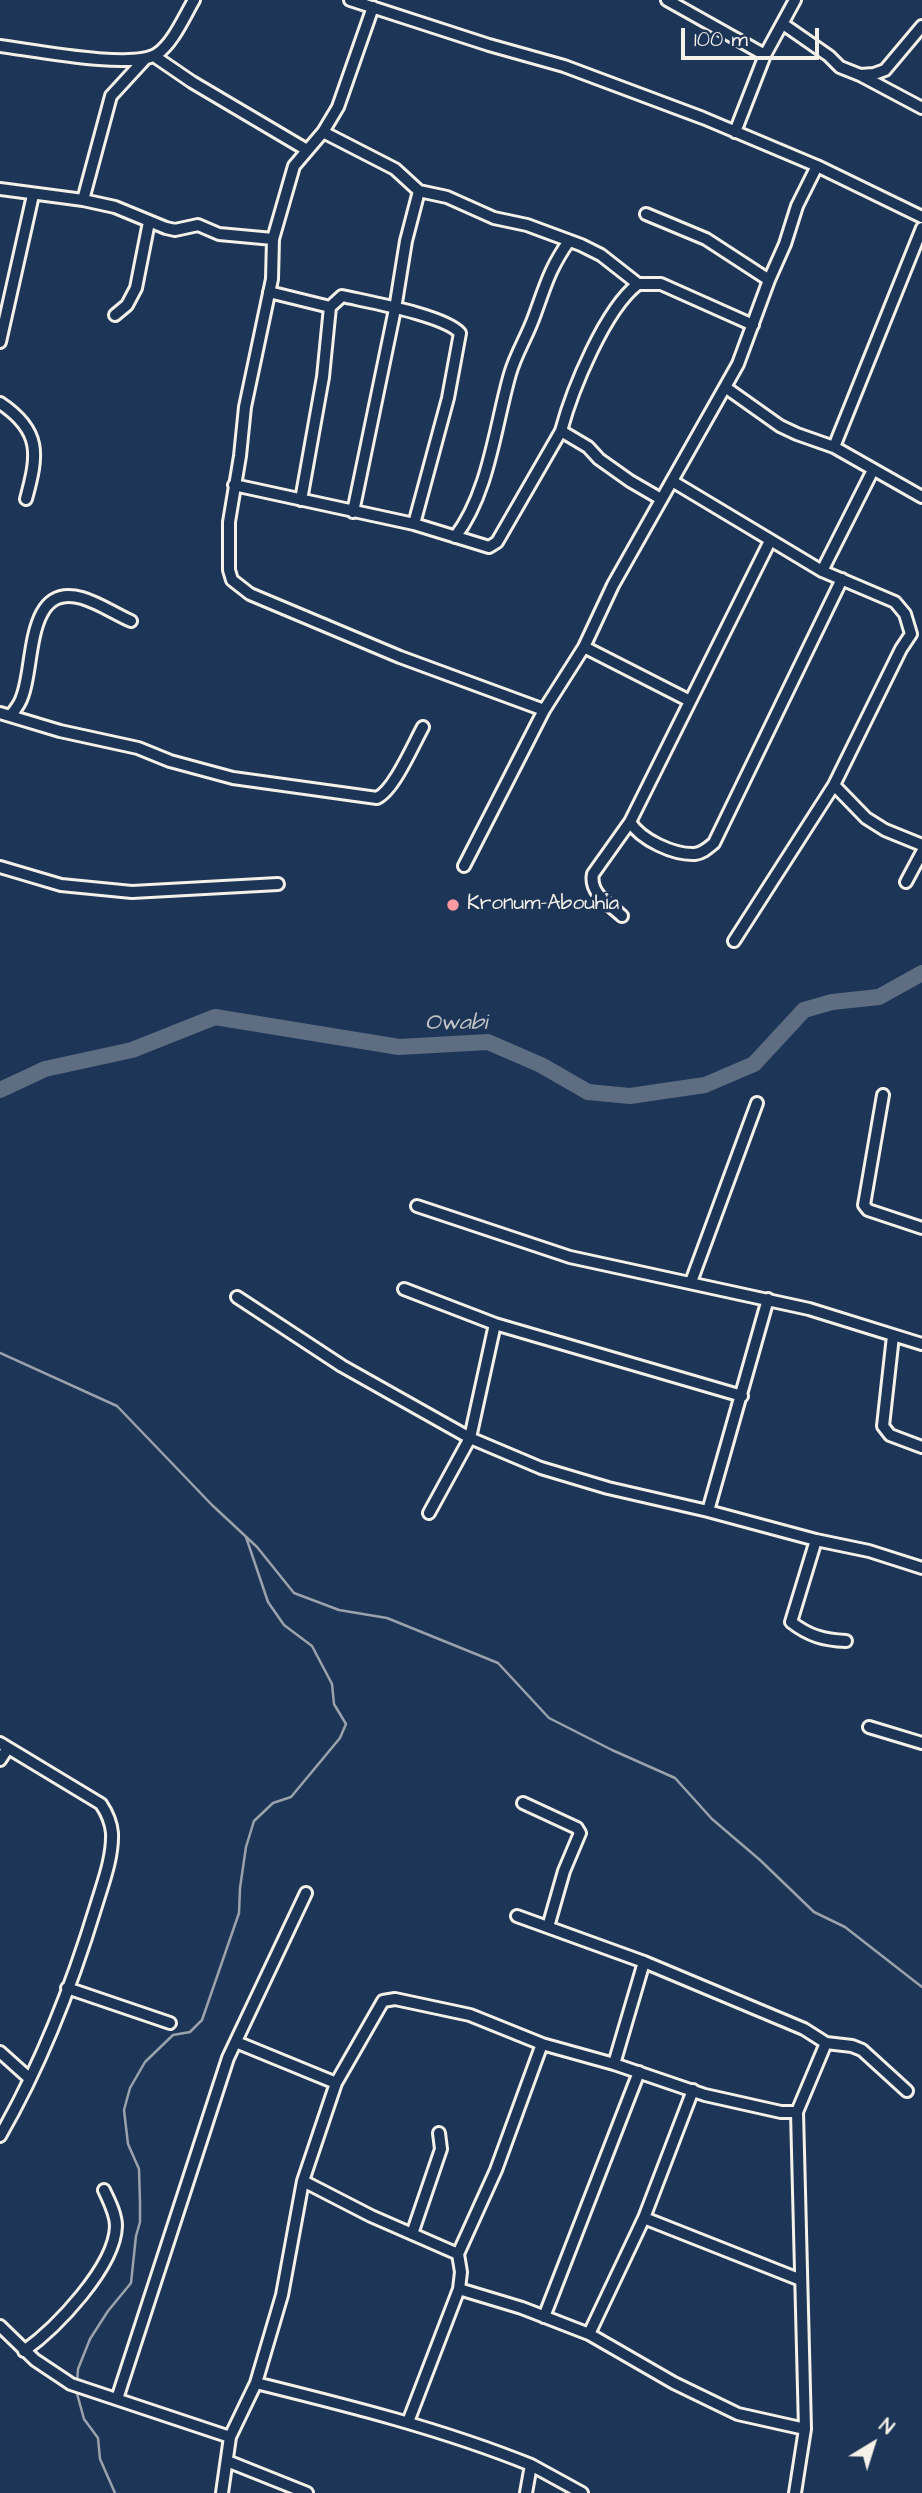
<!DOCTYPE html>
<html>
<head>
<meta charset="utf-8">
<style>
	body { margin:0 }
	#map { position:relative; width:922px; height:2493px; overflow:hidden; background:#1d3557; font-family:"Architects Daughter",sans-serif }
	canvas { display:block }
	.north { position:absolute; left:838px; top:2409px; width:70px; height:70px; -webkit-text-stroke:5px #1d3557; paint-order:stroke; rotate:38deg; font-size:19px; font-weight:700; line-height:28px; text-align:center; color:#f4f1e8 }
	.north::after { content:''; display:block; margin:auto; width:24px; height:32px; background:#f4f1e8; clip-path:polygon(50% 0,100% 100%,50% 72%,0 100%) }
	.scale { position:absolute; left:681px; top:28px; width:138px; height:32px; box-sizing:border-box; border:4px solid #f4f1e8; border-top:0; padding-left:9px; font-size:21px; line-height:24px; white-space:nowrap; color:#f4f1e8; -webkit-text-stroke:5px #1d3557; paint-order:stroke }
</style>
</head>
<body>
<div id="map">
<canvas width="922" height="2493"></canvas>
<div class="north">N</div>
<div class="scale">100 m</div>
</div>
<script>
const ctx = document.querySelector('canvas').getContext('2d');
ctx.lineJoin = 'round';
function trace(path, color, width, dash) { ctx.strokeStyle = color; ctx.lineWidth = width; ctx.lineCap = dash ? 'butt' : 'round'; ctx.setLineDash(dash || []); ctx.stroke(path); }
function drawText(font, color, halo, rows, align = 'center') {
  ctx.font = font + ' "Architects Daughter",sans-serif'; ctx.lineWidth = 7; ctx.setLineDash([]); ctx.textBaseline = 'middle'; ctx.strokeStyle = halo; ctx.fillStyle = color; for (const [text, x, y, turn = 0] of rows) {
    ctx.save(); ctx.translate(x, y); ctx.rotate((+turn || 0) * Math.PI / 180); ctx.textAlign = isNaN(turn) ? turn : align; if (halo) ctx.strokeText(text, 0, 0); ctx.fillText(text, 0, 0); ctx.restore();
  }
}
trace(new Path2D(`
	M0,1353L117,1406L212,1505L257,1547L294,1593L339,1610L387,1618L498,1663L549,1718L612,1750L675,1778L712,1819L760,1860L814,1912L845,1927L922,1987
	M77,2383L78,2369L90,2339L108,2311L131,2283L136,2236L140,2222V2202L139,2169L128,2144L124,2110L130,2088L145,2062L173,2035L190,2032L202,2020L239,1913L240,1888L246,1847L254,1821L273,1803L291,1797L340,1738L346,1724L334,1704L332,1684L312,1646L284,1625L268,1602L246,1537
	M76,2390L84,2419L98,2438L100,2459L115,2493`), '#9aa2ab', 2.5);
trace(new Path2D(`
	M0,1090L45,1069L132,1050L215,1017L399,1047L488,1042L541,1065L588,1092L630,1096L705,1085L754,1064L804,1010L832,1002L879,997L922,973`), '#5e6d82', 16);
const minor = new Path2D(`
	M350,0L489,45L564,66L703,118L817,166L922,217
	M667,0L765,55
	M373,7L338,107L323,132L294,166L273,239L272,279L245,407L240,456L229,522V570L232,580L250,594L400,657L544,710
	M783,24L829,56L840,67L860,75L874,74L885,70L922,26
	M0,46C32,50 133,70 157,54C173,43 184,17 194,0
	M154,56L192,82L307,150
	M860,75L922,108
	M323,132L395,169L419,191L447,197L494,218L527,225L581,245L601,255L638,284
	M735,132L765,55L795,0
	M0,189L83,200L111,96L145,59
	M83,200L115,207L166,228L175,230L198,225L219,234L273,239
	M646,214L706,239L769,280
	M922,228L834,447L922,497
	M269,292L330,307L323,377L301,500
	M330,307L342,296C368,302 444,315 460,333L448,398L414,524
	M115,315L127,305L136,288L149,222
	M0,342L33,195
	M725,387L780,426L797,434L834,447
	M0,403C42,431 38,455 26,499
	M672,481L822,571L895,602L905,614L911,634
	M234,485L414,524L489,547L497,542L561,431
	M661,499L630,481L599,459L588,447L561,431C572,390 605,309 638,284H661L753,325
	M353,512L395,309L406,241L419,191
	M455,537C489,493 495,426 510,374C516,353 528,335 535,314C546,284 550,268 569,241
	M822,571L873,470
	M584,647L690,701
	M0,713L60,731L138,748L170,761L233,778L377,798C394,790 413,745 423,727
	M11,715C15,710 20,704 22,697C35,666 25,582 82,598C99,603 115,614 131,621
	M834,785L866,818L885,830L922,845
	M630,822C641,840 674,855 695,854C703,853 708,848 714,843L842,579
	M464,866L544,710L584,647L613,585L738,364L769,280L785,244L797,206L817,166
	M0,867L61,885L132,892L278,884
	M906,882L922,852
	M622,916C609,904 589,893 593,874L630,822L770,541
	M734,941L834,785L901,649L911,634
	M883,1095L864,1205L868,1210L922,1228
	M417,1206L570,1257L809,1309L922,1344
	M691,1282L757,1103
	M404,1289L495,1324L742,1396
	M237,1297L342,1366L470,1438L541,1468L608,1488L708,1511L816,1540L869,1551L922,1568
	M893,1336L883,1426L890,1435L922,1447
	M708,1511L768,1299
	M429,1513L470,1438L495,1324
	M816,1540L791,1622C809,1636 824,1640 846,1641
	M869,1727L922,1743
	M0,1743L101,1804C107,1813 111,1821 112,1833C113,1857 103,1883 96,1906C72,1985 41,2065 0,2136
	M0,1760L8,1748
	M523,1803L577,1828L580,1833L564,1871L548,1927
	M517,1916L644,1962L804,2029L826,2043L852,2046L862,2050L907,2091
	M67,1988L170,2023
	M236,2042L336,2083
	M0,2052L29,2078
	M614,2064L644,1962
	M303,2181L371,2216L458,2254
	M644,2218L801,2280
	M412,2234L441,2149L439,2133
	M459,2289L522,2308L589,2334L674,2383L738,2414L805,2429
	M544,2317L639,2072
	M0,2326L35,2360L71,2384L230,2437L256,2383L282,2295L303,2181L336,2083L383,2001L395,1999L470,2015L542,2044L614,2064L705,2095L781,2112H797L826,2043
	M589,2334L644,2218L693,2090
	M24,2351C56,2328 115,2267 116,2226C116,2214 109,2201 104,2190
	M256,2383C349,2406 442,2429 531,2465L526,2493
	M117,2399L228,2058L306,1893
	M408,2422L459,2289L461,2272L458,2254L496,2170L542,2044
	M227,2461L307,2493
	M531,2465L582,2493
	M222,2493L230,2437
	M795,2493L805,2429L797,2112`);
trace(minor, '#f4f1e8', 16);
trace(minor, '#1d3557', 10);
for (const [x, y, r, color] of [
	[453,905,7,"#ff9aa2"]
]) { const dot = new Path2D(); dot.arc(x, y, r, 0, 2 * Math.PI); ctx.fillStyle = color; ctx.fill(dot); trace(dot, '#1d3557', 2.5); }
drawText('21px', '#f4f1e8', '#1d3557', [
	["Kronum-Abouhia",467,905]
], 'left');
drawText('italic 23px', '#c0c3c4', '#1d3557', [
	["Owabi",456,1024]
]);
</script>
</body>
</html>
